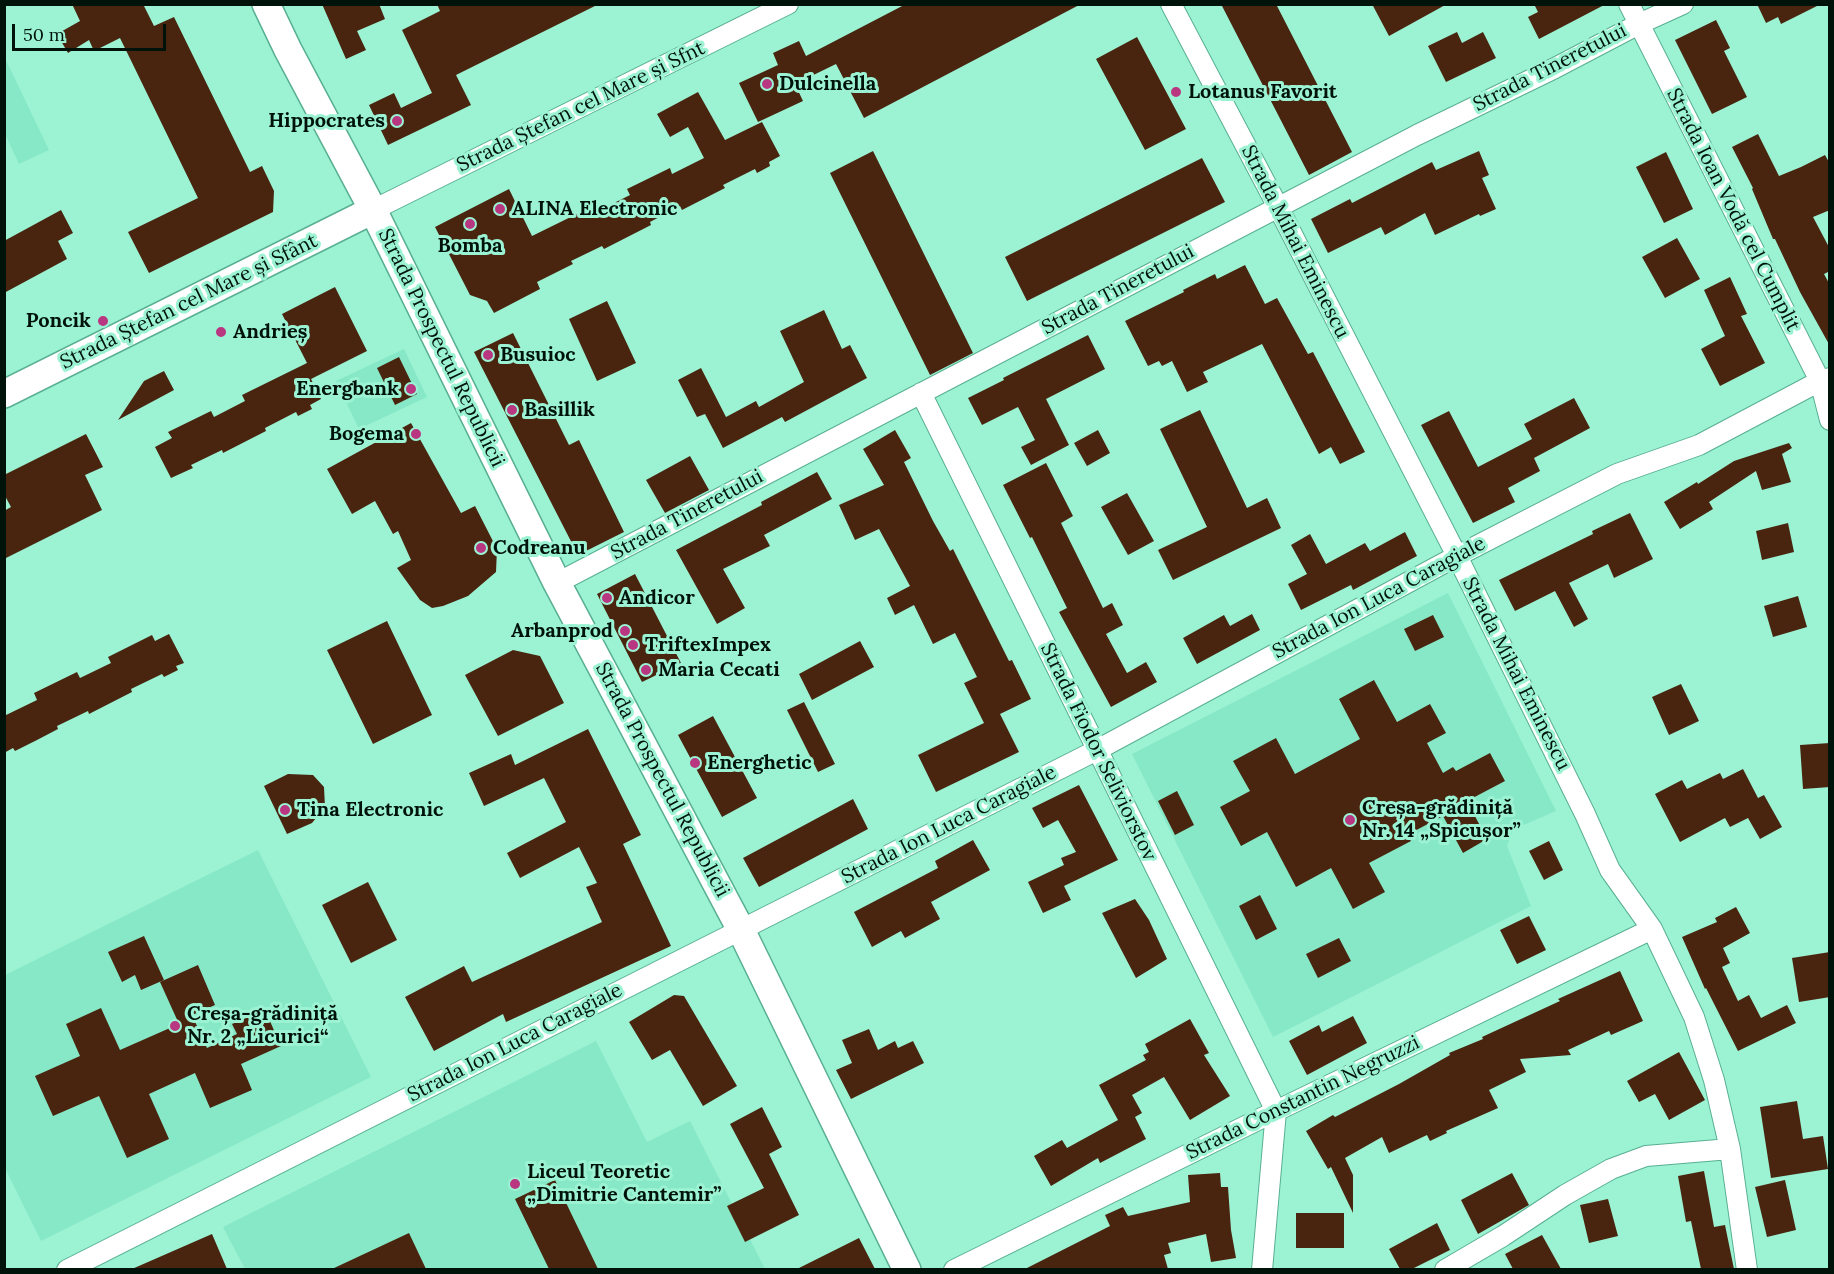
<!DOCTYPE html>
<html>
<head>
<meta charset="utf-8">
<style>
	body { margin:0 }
	#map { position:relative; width:1834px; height:1274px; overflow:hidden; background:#9cf3d4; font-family:Lora,serif }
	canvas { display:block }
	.frame { position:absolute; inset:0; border:6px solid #00130b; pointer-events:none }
	.scale { position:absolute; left:12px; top:24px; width:154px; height:27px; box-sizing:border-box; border:3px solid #00130b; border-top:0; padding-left:8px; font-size:18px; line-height:21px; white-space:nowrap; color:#00130b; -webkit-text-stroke:4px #9cf3d4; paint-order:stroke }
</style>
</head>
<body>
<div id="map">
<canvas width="1834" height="1274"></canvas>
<div class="frame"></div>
<div class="scale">50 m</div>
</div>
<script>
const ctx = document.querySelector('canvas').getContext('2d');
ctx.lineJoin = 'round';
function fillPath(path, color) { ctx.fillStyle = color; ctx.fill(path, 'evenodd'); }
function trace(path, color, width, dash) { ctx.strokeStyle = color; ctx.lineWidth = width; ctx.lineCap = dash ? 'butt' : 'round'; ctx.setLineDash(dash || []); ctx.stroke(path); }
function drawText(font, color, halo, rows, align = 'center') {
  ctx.font = font + ' Lora,serif'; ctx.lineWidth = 6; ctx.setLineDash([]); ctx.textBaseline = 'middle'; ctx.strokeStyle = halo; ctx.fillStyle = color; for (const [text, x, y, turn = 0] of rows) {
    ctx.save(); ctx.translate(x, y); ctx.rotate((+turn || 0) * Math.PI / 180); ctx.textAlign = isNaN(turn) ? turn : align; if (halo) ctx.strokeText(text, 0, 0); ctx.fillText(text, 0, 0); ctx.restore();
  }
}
fillPath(new Path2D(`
	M5,58L49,150L19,164L5,134Z
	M404,349L427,397L359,429L336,381Z
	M1448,593L1556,811L1514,829L1507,846L1531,906L1273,1037L1132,754Z
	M258,850L371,1077L41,1241L5,1168V975Z
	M596,1041L647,1142L690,1121L765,1269H245L223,1227Z`), '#86e8c7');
fillPath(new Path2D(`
	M72,4H143L154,26L174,17L250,172L262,166L274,191L273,212L149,273L128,232L198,198L120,38L94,51L89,40L68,53L57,34L80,21Z
	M322,4H379L385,19L357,31L366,50L346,59Z
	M437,4H599L456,75L471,105L388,145L369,105L394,93L401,108L432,93L402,30L440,11Z
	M906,4H1081L864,118L836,64L795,84L803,101L758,122L739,83L778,65L773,53L799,41L806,56Z
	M1221,4H1276L1352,152L1309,175Z
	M1372,4H1447L1389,36Z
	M1534,4H1606L1539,39L1528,17L1538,12Z
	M1757,4H1821L1781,24L1778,17L1766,23Z
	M1716,20L1730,48L1724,51L1747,97L1712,114L1675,40Z
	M1457,32L1462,43L1483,32L1496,58L1446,82L1428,46Z
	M1137,37L1186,129L1145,150L1096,59Z
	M698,92L725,140L762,122L780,156L769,162L770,166L757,173L755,169L723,185L725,188L682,210L680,206L650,222L651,225L604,249L602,246L571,261L573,264L537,282L540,289L494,313L487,301L470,295L435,227L509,189L532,236L591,207L594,213L630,195L627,189L670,168L672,174L704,158L688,127L670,137L657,114Z
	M1758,134L1779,176L1801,167L1825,155L1830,164V210L1813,217L1830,249V271L1824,274L1830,285V346L1800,292L1775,239H1773L1752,189L1753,188L1732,147Z
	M873,151L973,353L930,375L830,173Z
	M1479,151L1489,175L1482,178L1496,209L1480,216L1479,214L1435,235L1425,213L1385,235L1381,227L1328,253L1311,219L1350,199L1352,203L1432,162L1436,170Z
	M1666,152L1693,209L1664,223L1636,167Z
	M1202,158L1225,202L1027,301L1005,257Z
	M61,210L73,233L58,241L67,259L4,293V241Z
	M1677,238L1700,279L1665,298L1642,257Z
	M1245,265L1265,304L1277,298L1308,354L1313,352L1365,452L1340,464L1331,447L1319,454L1262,344L1203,372L1208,382L1187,392L1172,361L1162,366L1159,361L1148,366L1125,321L1184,292L1183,290L1215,274L1217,279Z
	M1730,277L1747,314L1741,316L1765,363L1720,386L1701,349L1725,336L1704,290Z
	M335,287L367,351L311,379L321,399L310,405L312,409L298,416L296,412L265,428L266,431L223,453L222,450L191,465L193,468L171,478L155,447L172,438L168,432L211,411L214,417L245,401L242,395L307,363L282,314Z
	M607,301L636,363L597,381L569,319Z
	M824,310L842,349L850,345L867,378L785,422L782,417L723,448L705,414L697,417L678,380L701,368L726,417L756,401L759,407L804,382L780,331Z
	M513,333L569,445L579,440L624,532L578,555L474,352Z
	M1088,335L1105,369L1046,399L1069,445L1031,465L1021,447L1035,440L1018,407L982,425L968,398L1004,380L1003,378Z
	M399,357L417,394L395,405L377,368Z
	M164,371L174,390L118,420L144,381Z
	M1574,398L1590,428L1534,458L1540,471L1508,488L1515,502L1473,523L1421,425L1449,411L1478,467L1532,439L1524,424Z
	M1200,410L1247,508L1267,498L1281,528L1173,580L1158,550L1207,527L1160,429Z
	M411,423L461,513L475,506L497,549L496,572L468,596L443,606L432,608L420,600L397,568L411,560L398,531L393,534L375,501L352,514L327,469Z
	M895,430L911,458L904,462L933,521L950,551L953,549L1009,661L1012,660L1031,699L1000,714L1019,752L936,792L918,755L984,723L964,683L977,677L955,633L933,644L914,605L895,615L887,598L910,586L879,529L855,540L839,505L884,485L863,449Z
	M1098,430L1110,453L1087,466L1074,443Z
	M86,434L103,467L85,475L102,510L4,559V511L11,507L4,494V475Z
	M1789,443L1792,448L1782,454L1791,482L1762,490L1756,471L1709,502L1713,509L1680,529L1664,502L1697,482L1698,484L1734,461Z
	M690,456L709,490L665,513L646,480Z
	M1046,463L1073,516L1061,523L1103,608L1112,603L1123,625L1106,634L1127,673L1146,662L1157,682L1111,707L1059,612L1067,608L1032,537L1030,538L1003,485Z
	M817,472L832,499L764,535L770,546L723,569L745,608L717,624L676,550L762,505L761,502Z
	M1127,493L1154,541L1128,555L1101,507Z
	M1630,513L1653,559L1614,578L1608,564L1569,583L1588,619L1574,627L1555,591L1515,611L1499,580L1593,534L1592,531Z
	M1788,523L1794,552L1762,560L1756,531Z
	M1405,532L1417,556L1353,590L1351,585L1301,610L1288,584L1307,574L1291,545L1310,534L1326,564L1365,543L1370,551Z
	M635,574L681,663L642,682L597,594Z
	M1798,596L1807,627L1773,637L1764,606Z
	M1252,614L1260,630L1197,664L1183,638L1224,615L1230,626Z
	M1433,615L1444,637L1415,651L1404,629Z
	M387,621L432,715L373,744L327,650Z
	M169,634L184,663L176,666L178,670L164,677L162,674L131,689L132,692L89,714L88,711L57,726L58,729L37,740L15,751L13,748L4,753V716L37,700L34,693L77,672L80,678L111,663L108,657L152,635L155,641Z
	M860,641L874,667L812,700L799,674Z
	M513,650L540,656L564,703L498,736L465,675Z
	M1374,680L1397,722L1430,704L1446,733L1427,743L1443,773L1453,767L1456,771L1490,753L1505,781L1467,801L1487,839L1463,853L1443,816L1407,835L1411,841L1369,863L1385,892L1353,909L1331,868L1296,887L1267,832L1241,846L1220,807L1250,791L1233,761L1276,738L1295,774L1360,739L1339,699Z
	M1681,684L1699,721L1669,735L1652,697Z
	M804,702L835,764L818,772L787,710Z
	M713,716L757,798L722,817L678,735Z
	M588,729L641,835L623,844L671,946L506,1022L503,1014L434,1051L405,997L464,966L472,982L602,922L586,887L597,883L579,847L520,878L507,853L566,822L544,778L484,806L469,773L511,754L515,765Z
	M1830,743V787L1803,789L1800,745Z
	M1743,769L1758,798L1764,795L1782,827L1760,839L1748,818L1730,827L1725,818L1680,842L1655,794L1682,780L1687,789L1720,773L1723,779Z
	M288,774L313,775L324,787L325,807L312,823L287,834L264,786Z
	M1079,785L1118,860L1064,886L1071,900L1043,913L1028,882L1064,865L1061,858L1076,852L1058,820L1043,828L1032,808Z
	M1177,791L1194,825L1175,835L1158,801Z
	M853,799L868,829L759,887L743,858Z
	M973,840L990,870L931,902L940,919L905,938L901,931L872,947L854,912L938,868L935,861Z
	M1549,841L1563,870L1544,880L1529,851Z
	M368,882L397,940L351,963L322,905Z
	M1260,895L1277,929L1256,940L1239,906Z
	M1135,899L1149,920L1167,959L1136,978L1102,913Z
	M1736,907L1750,933L1723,948L1730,963L1722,967L1738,1001L1749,995L1761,1018L1787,1005L1796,1023L1738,1051L1706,988L1705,989L1682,937L1717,922L1715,918Z
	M1529,916L1546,950L1517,964L1500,930Z
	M144,936L164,980L141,990L135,975L122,982L108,952Z
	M1339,938L1351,961L1318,978L1306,954Z
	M1830,952V997L1799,1002L1792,958Z
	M198,965L215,1005L192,1015L207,1048L237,1034L232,1024L265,1010L281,1046L241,1064L252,1090L210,1108L195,1073L149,1094L169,1139L127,1158L99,1096L53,1116L35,1076L80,1056L66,1024L101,1008L120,1050L179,1024L160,982Z
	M1620,971L1643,1021L1611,1035L1609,1031L1568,1050L1571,1055L1520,1059L1526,1072L1489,1090L1498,1108L1446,1131L1447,1133L1430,1141L1427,1135L1389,1153L1382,1137L1345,1158L1353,1175V1213L1331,1167L1328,1169L1306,1131L1333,1115L1335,1117L1399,1084L1450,1055L1449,1053L1483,1039L1482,1037L1560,1001L1558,999Z
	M674,995L684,996L737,1086L703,1106L670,1050L652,1060L629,1022Z
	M1353,1016L1367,1043L1307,1075L1289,1041L1319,1025L1322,1032Z
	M1190,1019L1209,1053L1204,1055L1230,1096L1190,1120L1164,1077L1132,1095L1142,1113L1135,1117L1146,1139L1100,1163L1098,1158L1051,1186L1034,1156L1062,1140L1067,1148L1118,1120L1099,1085L1146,1060L1143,1055L1149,1052L1145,1044Z
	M869,1029L878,1050L895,1041L898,1048L913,1041L924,1063L851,1099L836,1070L852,1063L842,1040Z
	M1679,1052L1705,1100L1669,1120L1655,1094L1639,1102L1627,1081Z
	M1797,1101L1803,1139L1823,1136L1828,1169L1771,1178L1760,1107Z
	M762,1107L782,1147L769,1154L799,1215L745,1242L727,1206L764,1188L730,1124Z
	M1704,1171L1714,1227L1725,1225L1734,1269H1701L1691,1221L1686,1222L1678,1176Z
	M1220,1173L1221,1187H1228L1231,1230L1236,1258L1211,1262L1206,1234L1168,1243L1171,1253L1164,1255L1168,1269H1025L1110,1226L1105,1215L1123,1207L1128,1216L1190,1202L1188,1175Z
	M1512,1173L1529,1205L1478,1234L1461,1200Z
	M555,1180L598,1269H549L515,1199Z
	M1785,1180L1796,1230L1767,1237L1755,1187Z
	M1608,1199L1618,1236L1589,1243L1580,1205Z
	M1296,1213H1344V1248H1296Z
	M1437,1223L1450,1250L1412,1269H1400L1389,1249Z
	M409,1233L426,1269H332Z
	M212,1234L227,1269H132Z
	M1542,1235L1561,1269H1513L1505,1254Z
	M859,1238L875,1269H797Z`), '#49250f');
const street = new Path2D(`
	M1171,4L1278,207L1457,556L1585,814L1610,870L1652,929L1694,1017L1714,1080L1730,1149L1747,1270
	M1629,4L1820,381L1830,420
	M373,210L788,4
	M921,393L1276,1111L1262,1270
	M557,583L1417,135L1555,68L1639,24L1683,4
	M67,1270L1097,750L1457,556L1617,474L1699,445L1820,381L1830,378
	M954,1270L1276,1111L1652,929
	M1445,1270L1503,1236L1565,1195L1611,1169L1646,1156L1730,1149`);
const secondary = new Path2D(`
	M266,4L288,50L373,210L557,583L741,930L907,1270
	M4,394L373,210`);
trace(street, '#58af92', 22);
trace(secondary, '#58af92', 30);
trace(street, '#fff', 20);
trace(secondary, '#fff', 27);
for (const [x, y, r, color] of [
	[767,84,6,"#b93781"],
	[1176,92,6,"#b93781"],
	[397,121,6,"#b93781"],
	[500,209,6,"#b93781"],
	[470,224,6,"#b93781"],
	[103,321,6,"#b93781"],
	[221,332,6,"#b93781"],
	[488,355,6,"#b93781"],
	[411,389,6,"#b93781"],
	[512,410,6,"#b93781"],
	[416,434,6,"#b93781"],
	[481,548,6,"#b93781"],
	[607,598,6,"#b93781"],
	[625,631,6,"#b93781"],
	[633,645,6,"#b93781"],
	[646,670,6,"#b93781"],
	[695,763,6,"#b93781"],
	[285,810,6,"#b93781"],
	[1350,820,6,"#b93781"],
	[175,1026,6,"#b93781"],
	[515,1184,6,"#b93781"]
]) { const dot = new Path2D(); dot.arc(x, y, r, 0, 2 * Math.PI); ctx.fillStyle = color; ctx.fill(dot); trace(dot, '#9cf3d4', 2); }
drawText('20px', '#00130b', '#9cf3d4', [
	["Strada Tineretului",1550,68,-27],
	["Strada Ștefan cel Mare și Sfnt",581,107,-26],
	["Strada Ioan Vodă cel Cumplit",1733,210,63],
	["Strada Mihai Eminescu",1295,242,63],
	["Strada Tineretului",1118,290,-28],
	["Strada Ștefan cel Mare și Sfânt",189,302,-26],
	["Strada Prospectul Republicii",441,348,64],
	["Strada Tineretului",687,515,-28],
	["Strada Ion Luca Caragiale",1379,598,-28],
	["Strada Mihai Eminescu",1516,674,63],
	["Strada Fiodor Seliviorstov",1098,752,64],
	["Strada Prospectul Republicii",662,780,62],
	["Strada Ion Luca Caragiale",949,825,-27],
	["Strada Ion Luca Caragiale",515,1043,-27],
	["Strada Constantin Negruzzi",1303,1098,-26]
]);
drawText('bold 20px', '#00130b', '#9cf3d4', [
	["Dulcinella",779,84],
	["Lotanus Favorit",1188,92],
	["Hippocrates",385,121,"right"],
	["ALINA Electronic",512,209],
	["Bomba",470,246,"center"],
	["Poncik",91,321,"right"],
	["Andrieș",233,332],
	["Busuioc",500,355],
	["Energbank",399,389,"right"],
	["Basillik",524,410],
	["Bogema",404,434,"right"],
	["Codreanu",493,548],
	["Andicor",619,598],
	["Arbanprod",613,631,"right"],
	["TriftexImpex",645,645],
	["Maria Cecati",658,670],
	["Energhetic",707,763],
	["Creșa-grădiniță",1362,808],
	["Nr. 14 „Spicușor”",1362,831],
	["Tina Electronic",297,810],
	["Creșa-grădiniță",187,1014],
	["Nr. 2 „Licurici“",187,1037],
	["Liceul Teoretic",527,1172],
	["„Dimitrie Cantemir”",527,1195]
], 'left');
</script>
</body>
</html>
